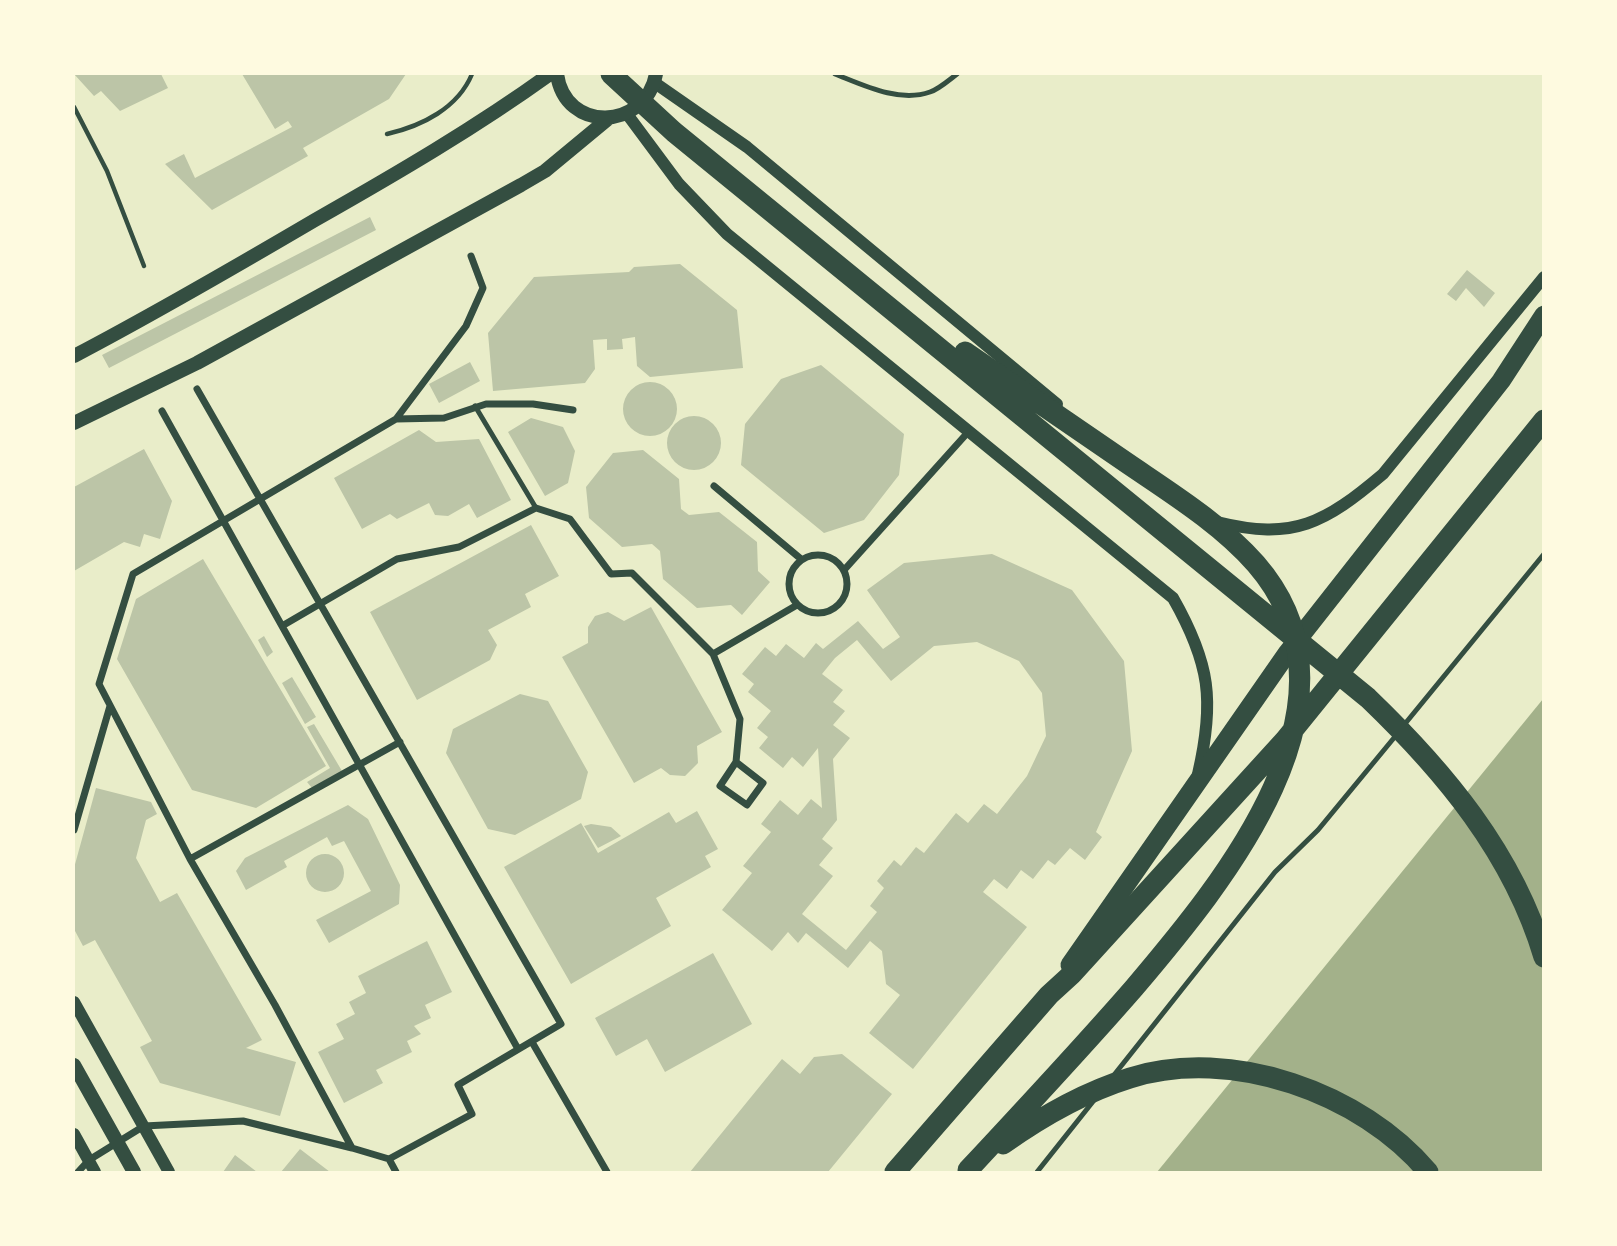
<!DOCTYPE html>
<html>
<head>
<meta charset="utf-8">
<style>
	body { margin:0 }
	#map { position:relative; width:1617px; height:1246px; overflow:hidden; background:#e9edc9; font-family:Helvetica,sans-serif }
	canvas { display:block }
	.frame { position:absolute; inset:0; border:75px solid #fefae0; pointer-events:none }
</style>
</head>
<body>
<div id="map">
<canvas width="1617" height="1246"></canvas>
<div class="frame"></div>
</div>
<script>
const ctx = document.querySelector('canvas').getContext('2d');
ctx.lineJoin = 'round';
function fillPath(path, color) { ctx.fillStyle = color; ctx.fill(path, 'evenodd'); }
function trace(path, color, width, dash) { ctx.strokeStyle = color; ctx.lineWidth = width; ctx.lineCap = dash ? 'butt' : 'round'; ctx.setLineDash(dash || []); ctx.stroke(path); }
fillPath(new Path2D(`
	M1543,699V1172H1157Z`), '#a3b18a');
fillPath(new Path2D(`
	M74,74H161L168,88L120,111L101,91L94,96Z
	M242,74H406L389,99L303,148L308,156L212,210L165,164L184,154L195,178L292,127L288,121L275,129Z
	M370,217L376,230L109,368L102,355Z
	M680,264L737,310L743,368L650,377L637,366L635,337L622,339L623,349L607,350V339L593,340L595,369L585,383L493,391L488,333L534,277L629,272L634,267Z
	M1467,270L1495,293L1484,307L1466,288L1456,301L1447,294Z
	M470,362L480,381L439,403L429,384Z
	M821,365L904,434L899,475L864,520L824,533L741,465L745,424L781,379Z
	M623 409a27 27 0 1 1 54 0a27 27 0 1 1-54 0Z
	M667 443a27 27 0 1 1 54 0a27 27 0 1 1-54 0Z
	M531,418L563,427L575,451L568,483L545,496L508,432Z
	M419,430L436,442L479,439L511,500L477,518L469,504L448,516L435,515L429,503L397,519L390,514L362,529L334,478Z
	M144,449L172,501L160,539L144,534L140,547L124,542L74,571V487Z
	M643,450L679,479L681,509L689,515L719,512L757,542L758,571L770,582L742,615L731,605L697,608L663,579L660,551L652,544L622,547L589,518L586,487L613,453Z
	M531,525L559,576L525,594L531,607L488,630L497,645L490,660L417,700L370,612Z
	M992,554L1072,590L1124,661L1132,751L1096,832L1102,837L1085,860L1070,848L1055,865L1048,860L1033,879L1021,870L1007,889L994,879L983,892L1027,927L913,1069L869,1033L900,995L886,984L882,951L870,941L848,968L806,933L798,943L788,932L772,951L722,910L752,873L743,866L771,832L761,824L780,800L798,815L811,799L822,808L818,748L803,767L792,757L783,768L759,748L768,737L757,728L771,711L748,692L754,684L742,674L765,647L776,656L786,644L804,658L816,643L823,649L858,621L883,649L900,637L867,590L904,563ZM857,640L891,681L934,646L977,642L1019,661L1042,693L1046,736L1027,776L997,814L984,804L968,823L956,813L924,853L916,847L901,866L894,860L877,881L884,888L870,906L877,912L846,950L802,914L833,876L819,865L833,848L822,839L837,820L833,759L850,738L833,725L845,711L833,702L843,690L822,674L835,658Z
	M203,559L326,766L256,808L192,790L117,659L136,599Z
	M651,607L722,732L697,746L698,763L685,776L670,775L661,768L634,783L562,657L588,643V627L595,616L608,612L624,621Z
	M264,636L273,652L267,657L258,640Z
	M292,677L316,717L305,724L282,683Z
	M520,694L548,701L588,772L581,799L515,835L488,829L446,753L453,729Z
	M314,724L342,771L312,788L307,782L330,768L307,727Z
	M96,788L151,802L157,814L146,820L136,858L160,902L177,893L262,1040L246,1048L296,1062L280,1116L160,1083L140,1047L152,1041L95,940L83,946L74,929V868Z
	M348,805L368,819L400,885L399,904L329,943L316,920L371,891L344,841L332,846L327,837L284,861L287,867L246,890L236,871L245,858Z
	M697,811L718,849L705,856L711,867L656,898L671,926L571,984L504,867L581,823L598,853L669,812L676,823Z
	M591,824L611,827L621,836L598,848L584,826Z
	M306 873a19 19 0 1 1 38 0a19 19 0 1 1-38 0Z
	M427,941L452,992L425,1005L431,1018L414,1026L421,1034L407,1041L412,1052L376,1070L383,1083L344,1103L318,1052L344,1039L336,1024L355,1014L349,1002L366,993L358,976Z
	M713,953L752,1024L665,1072L647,1039L616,1056L595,1018Z
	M842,1054L892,1094L828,1172H690L782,1059L800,1074L814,1057Z
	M300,1149L330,1172H281Z
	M235,1155L257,1172H223Z`), '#bcc5a7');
trace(new Path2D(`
	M74,107L107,171L144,266
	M387,134C422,126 458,108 472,74`), '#344e41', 4.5);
trace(new Path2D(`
	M835,74C863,85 899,103 930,92C939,89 949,80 957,74
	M475,406L536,508
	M1404,725L1544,554
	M1114,1075L1275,872L1318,830L1398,733
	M1037,1172L1095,1099`), '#344e41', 5);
trace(new Path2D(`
	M197,389L561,1024L458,1085L472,1114L389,1159L396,1172
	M162,411L518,1049
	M396,419L444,418L486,404H533L573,410
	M714,486L801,559
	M789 584a29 29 0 1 1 58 0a29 29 0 1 1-58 0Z
	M845,569L970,430
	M282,626L397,559L459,547L536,508L570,519L611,574L632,573L713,654L740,719L736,762L720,786L747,805L763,783L736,762
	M713,654L797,605
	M74,830L110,706
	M190,859L400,742
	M532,1042L607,1172
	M389,1159L352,1148L275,1005L190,859L99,684L133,574L396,419L466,326L483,288L471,256
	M78,1172L89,1160L144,1126L243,1121L352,1148`), '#344e41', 7);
trace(new Path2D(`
	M655,83L747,147L1057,404
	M627,114L679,184L727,234L1173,598C1210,663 1215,701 1198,774
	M1217,522C1294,541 1325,523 1383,474L1544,277
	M74,1002L169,1172
	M74,1134L95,1172`), '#344e41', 12);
trace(new Path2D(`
	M557,74C565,133 645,131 656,74
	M74,356C156,313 235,267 315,220C396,174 475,128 550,74
	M74,423L197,363L521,185L545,171L609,118
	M74,1065L134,1172`), '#344e41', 14);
trace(new Path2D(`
	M1070,965L1288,652L1501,381L1544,315`), '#344e41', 19);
trace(new Path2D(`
	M611,74L674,132L1368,698C1444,771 1513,853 1544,957
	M965,352C1019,389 1073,426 1127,463C1171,493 1221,524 1256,564C1375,701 1223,883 1134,988C1080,1050 1024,1110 968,1170
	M1003,1144C1041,1117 1085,1092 1130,1078C1231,1046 1362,1093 1428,1172
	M895,1172L1049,995L1072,974L1285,740L1544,420`), '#344e41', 21);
</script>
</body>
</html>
